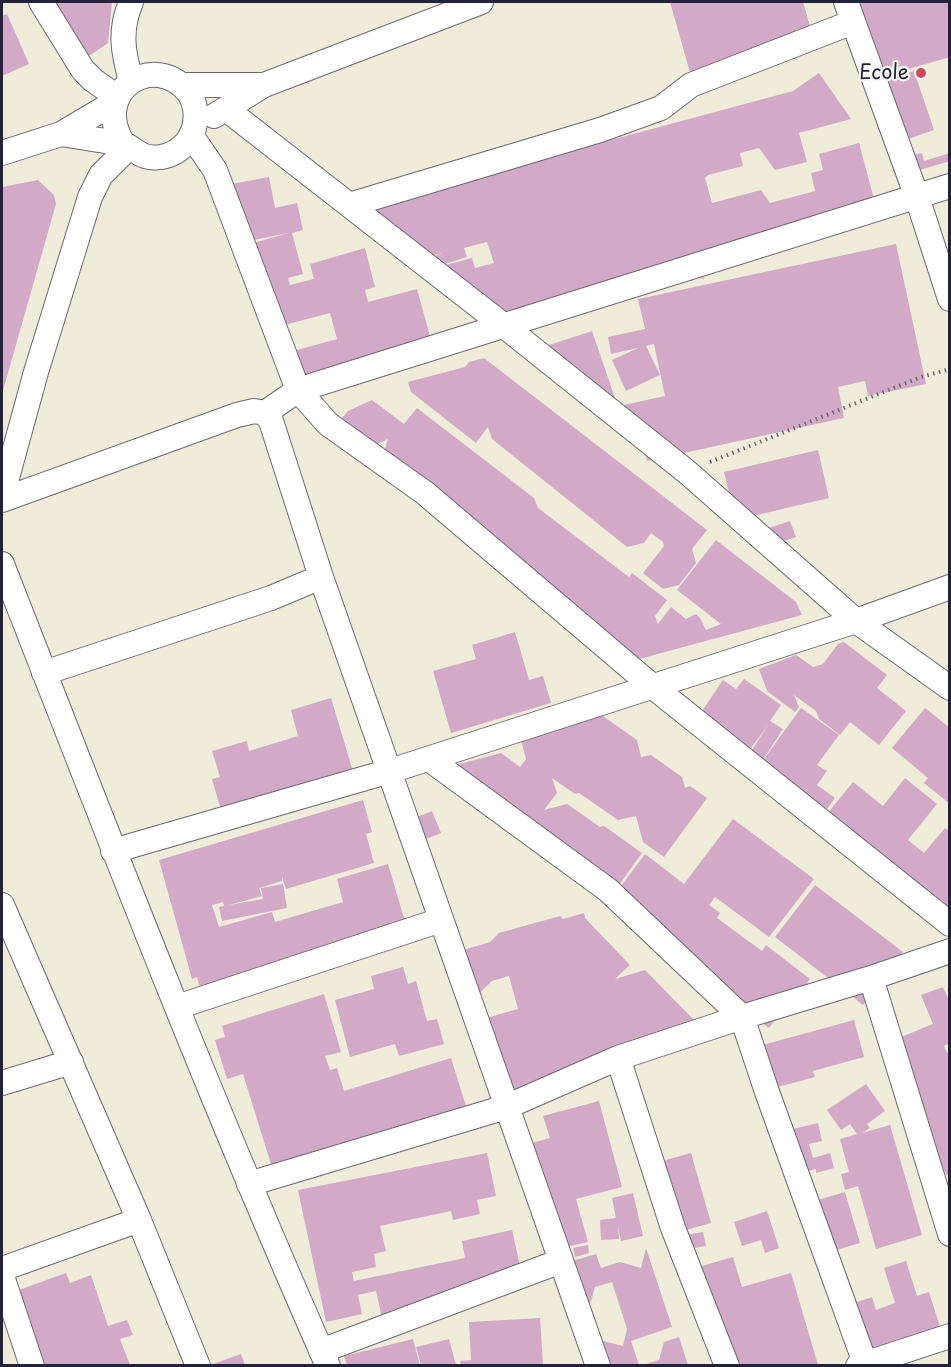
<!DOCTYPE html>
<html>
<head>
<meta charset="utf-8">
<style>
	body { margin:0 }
	#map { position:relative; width:951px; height:1367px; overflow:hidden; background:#efecd9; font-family:"Playpen Sans",sans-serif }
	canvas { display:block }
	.frame { position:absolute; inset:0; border:3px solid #22223b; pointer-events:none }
</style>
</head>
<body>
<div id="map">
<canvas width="951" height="1367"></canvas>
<div class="frame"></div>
</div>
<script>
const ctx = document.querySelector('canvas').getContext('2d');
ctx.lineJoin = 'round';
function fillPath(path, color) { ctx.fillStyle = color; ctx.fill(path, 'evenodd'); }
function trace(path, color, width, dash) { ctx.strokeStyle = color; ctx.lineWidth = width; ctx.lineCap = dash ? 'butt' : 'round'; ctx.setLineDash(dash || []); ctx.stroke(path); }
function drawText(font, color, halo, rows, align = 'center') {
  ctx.font = font + ' "Playpen Sans",sans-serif'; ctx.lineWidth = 4.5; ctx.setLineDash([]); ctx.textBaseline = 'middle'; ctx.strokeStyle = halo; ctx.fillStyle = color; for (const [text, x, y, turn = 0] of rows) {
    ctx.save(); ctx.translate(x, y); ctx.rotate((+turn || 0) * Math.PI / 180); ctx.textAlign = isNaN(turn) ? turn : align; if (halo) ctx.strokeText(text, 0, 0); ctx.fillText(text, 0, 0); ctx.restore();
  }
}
fillPath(new Path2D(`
	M56,2H112L108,43L80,62L54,27Z
	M670,2H803L814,40L691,76Z
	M852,2H950V57L874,79Z
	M7,14L29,64L2,76V16Z
	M914,71L934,130L903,141L883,82Z
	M819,73L851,119L799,133L807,162L775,170L759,148L740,153L743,166L708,175L705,178L712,203L761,190L770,203L815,191L811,173L823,170L819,154L859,143L878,214L700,262L704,280L695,272L496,325L424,271L472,258L475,268L494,263L487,242L464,248L467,257L426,270L424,260L442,253L413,261L358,208L793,91Z
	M922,153L924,161L950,153V161L906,174L902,158Z
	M269,177L275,208L297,203L303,230L292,233L303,274L288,278L290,285L314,279L310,264L365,248L375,287L365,290L368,302L417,289L433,347L294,385L286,353L337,339L330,313L273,328L250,244L288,233L244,242L232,184Z
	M38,180L54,195L56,204L2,394V187Z
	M896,244L926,384L868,396L865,381L838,387L844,418L647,461L641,433L621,437L615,407L665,396L654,344L646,346L660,375L626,391L612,360L638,348L611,354L608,337L645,329L638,299Z
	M592,331L615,398L587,407L543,347Z
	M484,358L707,530L692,549L696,563L679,585L663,589L643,573L664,546L663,542L651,533L644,543L627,547L492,439L488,427L476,443L411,392L408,382L465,367L469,362Z
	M372,400L404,424L417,408L534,498L538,508L629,577L632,573L667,600L655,616L658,624L671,607L686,619L696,614L700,618L706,630L721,624L677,590L716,540L796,602L802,615L639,659L410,483L384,452L388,439L367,449L336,425L348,411Z
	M818,450L829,498L736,520L724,472Z
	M790,521L796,537L765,548L759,531Z
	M515,632L529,680L543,676L551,703L451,733L433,671L476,659L472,645Z
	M844,642L887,675L877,688L906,711L879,745L850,722L840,735L819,719L816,711L794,695L799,707L795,712L767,691L759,669L796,655L813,667L823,664L838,644Z
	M744,679L781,705L770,721L783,729L762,761L750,753L768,725L751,748L700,714L723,680L736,689Z
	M331,698L354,775L222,814L212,779L220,777L212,751L247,741L249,751L298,736L291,710Z
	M801,708L839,735L817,765L827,771L817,785L835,798L827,809L761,763Z
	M925,708L950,728V804L924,783L928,778L892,748Z
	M600,714L637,740L641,757L651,755L682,777L685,788L690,786L707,798L664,857L643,842L636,816L618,820L579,793L575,794L552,778L557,793L544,810L567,804L600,827L604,826L642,853L609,899L452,766L501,753L520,767L526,759L520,736Z
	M905,778L937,804L908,840L924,853L945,828L950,832V908L948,910L827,814L853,782L883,806Z
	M363,800L372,832L366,834L374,863L286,889L282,877V881L259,888L262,896L229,905L263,899L261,888L283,884L287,908L222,921L219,907L224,906L223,902L212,905L219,927L272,912L275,922L343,902L337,879L388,864L411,942L204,1002L197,977L192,979L159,860Z
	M432,811L441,833L423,840L414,818Z
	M733,819L814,879L769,937L715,897L709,905L720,913L717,918L762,951L766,945L810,979L800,992L797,990L769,1028L606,906L645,854L684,884Z
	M815,885L903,952L863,1005L775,937Z
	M584,913L585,918L630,965L615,979L645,970L696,1022L499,1113L472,1022L518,1009L509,976L492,981L470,1002L450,954L490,942L499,933L560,916L563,919Z
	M403,967L408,984L416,981L427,1021L437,1019L444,1044L399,1056L395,1044L350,1057L335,1000L374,989L371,976Z
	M943,987L950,1002V1043L944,1046L947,1053L950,1052V1173L946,1175L932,1140L901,1037L933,1024L921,995Z
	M324,994L341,1052L325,1056L330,1070L337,1068L344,1091L451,1058L466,1106L422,1119L427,1134L274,1174L243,1074L227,1079L215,1040L225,1037L222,1026Z
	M854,1020L864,1057L813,1071L815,1077L759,1092V1046Z
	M866,1084L885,1111L867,1124L870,1128L862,1133L890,1125L922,1235L876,1249L858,1186L845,1190L841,1174L849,1172L840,1139L857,1134L850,1124L841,1130L827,1110Z
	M599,1101L622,1187L576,1199L588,1242L570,1246L567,1258L576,1260L596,1254L601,1268L620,1262L641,1268L646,1248L672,1327L631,1341L639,1365H587L581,1348L603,1341L623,1346L627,1329L612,1282L595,1287L590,1305L570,1311L514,1148L550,1138L543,1116Z
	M818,1123L822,1141L809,1144L813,1158L830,1153L834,1168L816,1173V1169L787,1176L776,1133Z
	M487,1153L496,1196L477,1200L480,1214L453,1220L451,1211L380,1226L386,1251L374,1254L376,1267L352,1272L354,1281L465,1258L462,1241L512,1230L525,1288L382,1318L376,1291L358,1295L362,1314L326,1322L298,1190Z
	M691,1153L711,1223L668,1235L648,1165Z
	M845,1192L860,1243L816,1256L801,1205Z
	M633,1193L643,1236L621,1241L618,1227L619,1239L601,1240L600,1220L616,1218L612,1198Z
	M767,1211L779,1248L765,1253L761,1240L742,1246L734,1222Z
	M703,1232L706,1246L675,1251L673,1237Z
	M588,1245L589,1253L575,1257L573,1248Z
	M733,1257L742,1287L791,1273L818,1365H713L685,1271Z
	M906,1261L917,1296L929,1292L941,1330L850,1358L829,1291L854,1303L872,1297L876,1310L895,1303L884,1268Z
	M66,1273L70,1283L91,1275L108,1326L127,1320L133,1335L120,1339L130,1365H23L2,1296Z
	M540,1318L543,1365H461L460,1361L471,1360L469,1322Z
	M679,1337L688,1365H643L659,1360L664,1342Z
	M413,1339L420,1365H347L344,1356Z
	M449,1339L456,1365H421L416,1347Z
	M241,1354L245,1365H210Z`), '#d2aac8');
const minor = new Path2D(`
	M41,2L83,70L93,80L117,97
	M131,2C119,31 123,52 131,81
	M846,2L917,197L950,299
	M182,85H264
	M226,109L503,325L687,472L856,621L950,688
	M214,116L264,85L481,2
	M61,134C76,136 91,139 106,141C111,142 119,142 124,144C138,151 143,160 161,157C176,155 190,143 194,128C197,117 196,103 189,93C154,49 89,92 124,145
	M191,135L215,170L298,390L328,424L425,493L652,686L950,924
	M2,153L61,134L115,102
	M349,205L600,130L661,108L691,85L853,22
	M265,413L298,390L950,186
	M2,496L36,372L90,197L101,175L128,148
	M2,500L237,415L254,411L265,413L271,421L321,577L598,1366
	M2,564C107,833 211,1102 328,1366
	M44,673L271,598L321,577
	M429,759L608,890L742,1017L767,1092L865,1363
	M113,851L390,771L856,621L950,587
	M2,905L139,1220L198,1366
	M871,978L950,1234
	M177,1007L441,920
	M618,1058L673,1228L727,1366
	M2,1083L71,1062
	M249,1184L506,1107L618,1058L742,1017L871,978L950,951
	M2,1269L139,1220
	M2,1276L32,1366
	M321,1351L561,1261
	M858,1366L950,1336`);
trace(minor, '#6a6972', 26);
trace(new Path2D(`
	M710,462L921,377L950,369`), '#6a6972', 4, [1.5, 4.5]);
trace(minor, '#fff', 24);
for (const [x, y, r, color] of [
	[921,73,6,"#d1495b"]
]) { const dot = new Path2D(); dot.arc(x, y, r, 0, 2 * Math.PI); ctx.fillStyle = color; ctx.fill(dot); trace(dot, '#f6f6f2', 2); }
drawText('20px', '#22223b', '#f6f6f2', [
	["Ecole",909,73]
], 'right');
</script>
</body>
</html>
